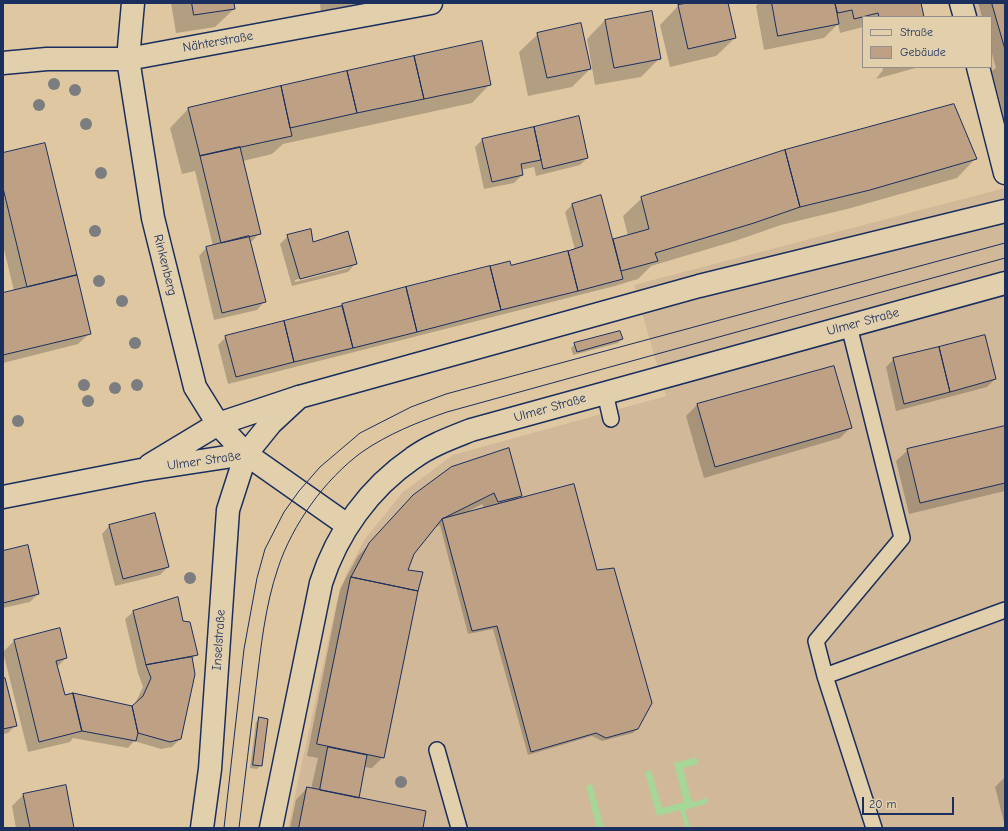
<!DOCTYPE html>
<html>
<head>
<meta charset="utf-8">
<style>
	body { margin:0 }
	#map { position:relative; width:1008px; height:831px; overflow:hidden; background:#dfc7a2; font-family:"Comic Neue",sans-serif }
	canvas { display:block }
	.frame { position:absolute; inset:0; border:4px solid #1b2f5e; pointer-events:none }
	.legend { position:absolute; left:862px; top:16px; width:130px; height:52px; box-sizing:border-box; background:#e2d0ad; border:1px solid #92908d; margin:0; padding:5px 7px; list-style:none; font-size:12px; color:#1b2f5e }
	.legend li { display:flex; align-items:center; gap:8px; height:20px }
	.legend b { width:20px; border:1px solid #92908d }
	.scale { position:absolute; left:862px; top:797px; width:92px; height:18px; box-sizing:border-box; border:2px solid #1b2f5e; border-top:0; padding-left:5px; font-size:12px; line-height:14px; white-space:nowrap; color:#1b2f5e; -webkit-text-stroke:3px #e2d0ad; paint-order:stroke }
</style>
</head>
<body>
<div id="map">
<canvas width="1008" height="831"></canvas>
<div class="frame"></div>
<ul class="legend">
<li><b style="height:5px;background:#e2d0ad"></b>Straße</li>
<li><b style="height:11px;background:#bea084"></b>Gebäude</li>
</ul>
<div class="scale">20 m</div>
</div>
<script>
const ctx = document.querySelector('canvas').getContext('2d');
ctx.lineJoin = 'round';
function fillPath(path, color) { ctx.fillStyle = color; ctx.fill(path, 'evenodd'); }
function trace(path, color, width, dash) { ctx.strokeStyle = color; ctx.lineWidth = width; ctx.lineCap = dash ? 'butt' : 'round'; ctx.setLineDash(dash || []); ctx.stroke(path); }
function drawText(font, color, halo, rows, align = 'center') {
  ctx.font = font + ' "Comic Neue",sans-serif'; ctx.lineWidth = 3.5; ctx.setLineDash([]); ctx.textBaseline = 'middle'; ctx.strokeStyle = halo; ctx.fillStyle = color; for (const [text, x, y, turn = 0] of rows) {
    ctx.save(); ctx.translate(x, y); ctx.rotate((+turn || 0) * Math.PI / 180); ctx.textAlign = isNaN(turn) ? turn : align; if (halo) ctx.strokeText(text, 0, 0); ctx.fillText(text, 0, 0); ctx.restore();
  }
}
fillPath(new Path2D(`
	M966,3H1005V156L982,67H991V17H969Z
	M1005,188V828H288L336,605L346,574L365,539L403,492L453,455L666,396L634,285Z`), '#d1b898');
fillPath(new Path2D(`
	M696,757L698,764L683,768L692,802L707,798L708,803L685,810L690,828H686L680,810L657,816L645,772L651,770L662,808L684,802L674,763Z
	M592,784L604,828H597L586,786Z`), '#a7d798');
fillPath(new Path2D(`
	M171,3H233L234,9L215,27L176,33Z
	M320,3H390L321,14Z
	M693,3H727L735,38L716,56L670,67L660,25L678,6Z
	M759,3H920L923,17H863V27L840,33L838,24L824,38L764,50L756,6Z
	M978,3H1005V120L992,71L996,68L991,50V17H982Z
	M605,20L660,58L641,77L595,85L587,39Z
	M538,34L590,69L572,87L528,96L519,52Z
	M882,67H919L876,79L883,70Z
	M490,84L472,103L283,144L272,154L243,161L260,233L252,241L250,242L264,302L257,310L214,320L199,256L206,248L213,246L195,171L182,174L170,128L188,109Z
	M578,117L587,158L580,165L536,176L534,167L521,170L522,175L514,183L484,189L475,147L482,140Z
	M44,145L90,333L78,344L3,363V294L14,291L3,245V155Z
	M975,159L957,178L851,208L781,225L735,241L651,266L638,279L615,286L228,384L218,345L226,337L338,308L342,304L510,266L575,250L565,212L572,205L612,240L628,236L623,216L642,198Z
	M288,236L312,243L355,264L348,272L292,286L280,244ZM348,265V268L295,282V280Z
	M622,339L618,343L573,355L571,348L575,344Z
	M894,359L995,379L987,387L896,411L886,367Z
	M697,405L851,427L840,438L704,478L686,416Z
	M1005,430V491L909,514L896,461L908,450Z
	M452,468L520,495L515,501L637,729L633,733L602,741L592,736L528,755L493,629L468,634L440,525L434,528L413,553L406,571L383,757L372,768L364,767L358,798L422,828H290L296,800L307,788L311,789L318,758L307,756L340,589L358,556L402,508ZM482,504L485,509L463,514Z
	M109,526L168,567L160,575L115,586L102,534Z
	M3,552L38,594L30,602L3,608Z
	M177,598L182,621L196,655L191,660L180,739L172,747L161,749L134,741L128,748L73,738L70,742L28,752L3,652L14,641L66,658L57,667L64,696L133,707L135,704L143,687L138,673L125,619L133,612Z
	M3,680L16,725L8,733L3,734Z
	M260,718L261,765L257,769L250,768L256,722Z
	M1005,777V826L995,787Z
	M23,795L73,828H16L12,806Z`), '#0003');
const building = new Path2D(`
	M192,3H234L235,9L194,15Z
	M688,3H728L736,38L688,49L678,5Z
	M772,3H835L839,24L778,36Z
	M835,3H921L924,17H879L878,13L854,19L852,10L838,13Z
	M992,3H1005V49Z
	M652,11L661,59L614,68L605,20Z
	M581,23L591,69L547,78L537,33Z
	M482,41L491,85L424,99L414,56Z
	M414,56L424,99L357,113L347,71Z
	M347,71L357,113L290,128L281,86Z
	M281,86L292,136L200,156L188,108Z
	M954,104L977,159L870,190L800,207L785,150Z
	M579,116L588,158L543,169L534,127Z
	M534,127L541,160L521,164L523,175L492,182L482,139Z
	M45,143L77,275L27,287L3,188V153Z
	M240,147L261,234L221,243L200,156Z
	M785,150L800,207L754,223L655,253L658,261L621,271L613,239L649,229L641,197Z
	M601,195L623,279L578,291L568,251L583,246L572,204Z
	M311,229L313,242L348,231L357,264L300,279L287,235Z
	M249,236L266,302L222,313L206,247Z
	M568,251L578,291L501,310L490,266L510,261L511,265Z
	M490,266L501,310L417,332L406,287Z
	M77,275L91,334L3,355V293Z
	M406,287L417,332L353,348L342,304Z
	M342,306L353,348L294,362L284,321Z
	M284,321L294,362L236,377L225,336Z
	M620,331L623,339L577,352L574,343Z
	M985,335L996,379L950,392L939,347Z
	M939,347L950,392L904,404L893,358Z
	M834,366L852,428L715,467L697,404Z
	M1005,426V483L920,503L907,449Z
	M509,448L522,496L498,502L494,493L442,519L414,554L408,570L423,572L418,591L351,577L369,543L413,495L451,467Z
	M574,484L597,570L614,568L652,703L638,729L606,738L596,733L531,752L497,626L472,631L442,519Z
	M155,513L169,567L123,579L109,525Z
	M28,545L39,594L3,603V551Z
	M351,577L418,591L384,758L317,744Z
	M178,597L183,621L190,622L198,655L146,665L133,611Z
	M60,628L67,658L56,661L65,695L73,693L82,731L39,742L14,640Z
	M192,657L195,674L181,739L170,742L138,733L132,706L143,696L151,678L146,665Z
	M5,678L17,726L3,729V679Z
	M73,693L132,706L138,733L136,741L82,731Z
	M259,717L268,719L262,766L253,765Z
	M328,747L367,755L359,798L320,790Z
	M66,785L74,828H30L23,794Z
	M307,787L426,811L423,828H299Z`);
fillPath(building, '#bea084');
trace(building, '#1b2f5e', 1);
const lane = new Path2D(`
	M849,326L902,538L816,641L825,676L874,828
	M605,393L611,419
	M825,676L1005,610
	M437,750L459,828`);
const street = new Path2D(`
	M133,3L128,59L153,218L195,387L218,424L246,454L347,525
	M961,3L965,17
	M3,63L47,59H128L431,3
	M978,67L1005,173
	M150,465L218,424L299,397
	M3,497L141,470L246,454`);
const secondary = new Path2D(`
	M202,828L210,769L228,510L246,454L271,423L299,397L699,286L1005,211
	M271,828L321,583C337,533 369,488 413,458C431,445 451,438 471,430L1005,283`);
trace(lane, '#1b2f5e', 18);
trace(street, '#1b2f5e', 25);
trace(secondary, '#1b2f5e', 25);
trace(lane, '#e2d0ad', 15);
trace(street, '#e2d0ad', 22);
trace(secondary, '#e2d0ad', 22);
trace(new Path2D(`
	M224,828L244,649L257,578L265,549L284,512L299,491L320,467L360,433L411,407L446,394L1005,243
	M239,828C245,781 250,734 256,687C261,647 265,606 278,568C292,525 325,479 362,452C388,434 418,422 447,412L1005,258`), '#1b2f5e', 1);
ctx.fillStyle = '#7b7d80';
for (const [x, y] of [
	[54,84],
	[75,90],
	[39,105],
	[86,124],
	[101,173],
	[95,231],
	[99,281],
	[122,301],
	[135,343],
	[84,385],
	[137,385],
	[115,388],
	[88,401],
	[18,421],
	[190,578],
	[401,782]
]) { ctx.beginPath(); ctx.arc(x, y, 6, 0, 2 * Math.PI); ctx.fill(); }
drawText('13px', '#1b2f5e', '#e2d0ad', [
	["Nähterstraße",218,42,-10],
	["Rinkenberg",165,265,76],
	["Ulmer Straße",863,322,-15],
	["Ulmer Straße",550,408,-16],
	["Ulmer Straße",204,461,-8],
	["Inselstraße",219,640,-86]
]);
</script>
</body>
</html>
